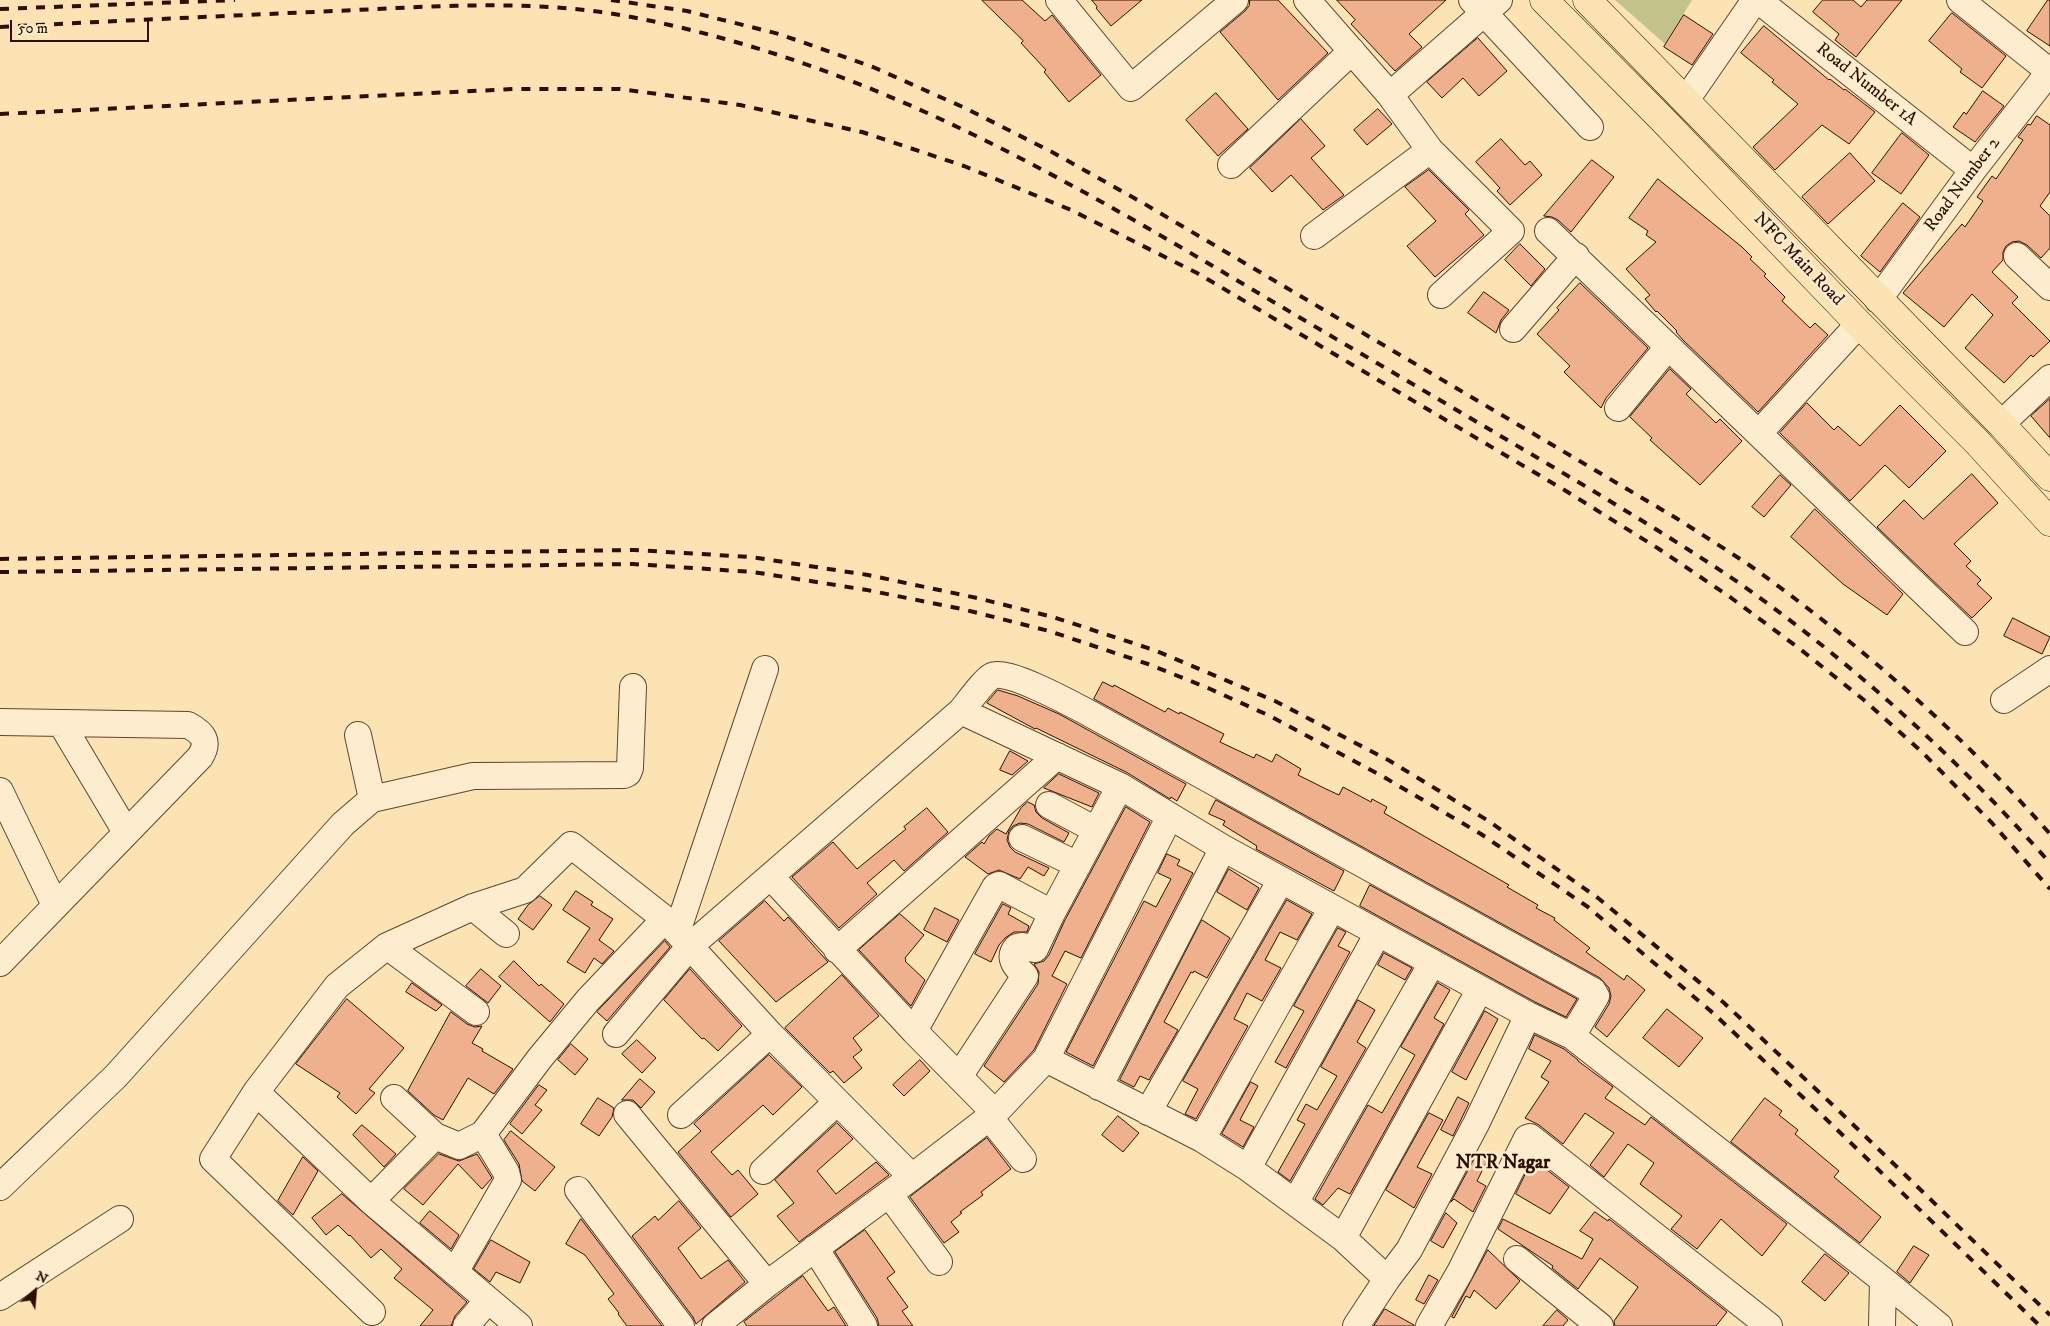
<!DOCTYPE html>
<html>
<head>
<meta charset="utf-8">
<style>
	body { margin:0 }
	#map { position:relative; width:2050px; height:1326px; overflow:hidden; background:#fce3b4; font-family:"IM FELL DW Pica",serif }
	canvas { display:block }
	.north { position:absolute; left:10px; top:1266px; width:50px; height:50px; -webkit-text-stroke:4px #fdedce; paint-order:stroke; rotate:27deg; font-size:14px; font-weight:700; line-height:20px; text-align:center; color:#2d0f01 }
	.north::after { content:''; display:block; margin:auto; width:18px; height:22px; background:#2d0f01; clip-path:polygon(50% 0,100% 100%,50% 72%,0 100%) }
	.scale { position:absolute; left:10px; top:20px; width:139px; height:22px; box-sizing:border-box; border:2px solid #2d0f01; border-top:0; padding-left:6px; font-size:15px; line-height:18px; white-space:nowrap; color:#2d0f01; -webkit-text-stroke:4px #fdedce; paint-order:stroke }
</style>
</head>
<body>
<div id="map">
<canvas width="2050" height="1326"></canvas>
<div class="north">N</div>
<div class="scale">50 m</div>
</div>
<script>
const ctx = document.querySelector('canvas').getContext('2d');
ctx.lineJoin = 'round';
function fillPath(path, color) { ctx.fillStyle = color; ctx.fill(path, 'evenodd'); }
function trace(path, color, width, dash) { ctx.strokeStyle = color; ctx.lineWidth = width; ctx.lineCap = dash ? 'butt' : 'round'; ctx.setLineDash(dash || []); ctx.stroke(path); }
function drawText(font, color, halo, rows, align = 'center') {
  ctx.font = font + ' "IM FELL DW Pica",serif'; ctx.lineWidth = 5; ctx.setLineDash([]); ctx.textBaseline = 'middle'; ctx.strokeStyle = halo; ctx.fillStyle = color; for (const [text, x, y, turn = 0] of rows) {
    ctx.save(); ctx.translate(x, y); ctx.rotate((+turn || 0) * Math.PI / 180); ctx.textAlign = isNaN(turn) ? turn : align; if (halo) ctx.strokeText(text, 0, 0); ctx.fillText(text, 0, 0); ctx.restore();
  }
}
fillPath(new Path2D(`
	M1615,0H1692L1665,44Z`), '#c2c38a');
const building = new Path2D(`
	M982,0H1022L1045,21L1052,15L1101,75L1069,102L1044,72L1046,70L1021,43L1023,41Z
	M1092,0H1142L1111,26L1096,8L1097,7Z
	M1250,0H1278L1328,53L1278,100L1220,32L1245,11L1249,6Z
	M1337,0H1446L1409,34L1422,47L1395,71L1351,24L1355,20Z
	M1823,0H1853L1861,7L1867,0H1902L1856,57L1835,40L1839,34L1813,12Z
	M2048,0H2050V46L2027,31Z
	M1952,13L2006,56L1982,88L1960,72L1962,69L1929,41Z
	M1684,15L1713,34L1692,65L1664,47Z
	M1764,26L1829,80L1830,79L1844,90L1845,89L1875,112L1849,144L1822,125L1775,170L1753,147L1798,104L1772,82L1774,80L1741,53Z
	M1478,38L1507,71L1479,96L1463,78L1442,98L1427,82Z
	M1983,91L2004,106L1975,142L1953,127L1964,112L1966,114Z
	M1216,93L1248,129L1218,156L1186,120Z
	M1378,109L1392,124L1367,145L1354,130Z
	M2037,116L2050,125V192L2040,206L2050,216V248L2041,258L2027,245L2019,241L2012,242L2006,246L2003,252V260L1992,272L2018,297L2012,303L2050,341L2033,357L2031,355L2004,383L1965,348L1993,315L1972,294L1944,327L1903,293L1962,224L1965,227L1983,201L1977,197L1992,176L1996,179L2023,140L2018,137L2028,124L2030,125Z
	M1301,119L1325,146L1311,158L1344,195L1323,210L1291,175L1272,192L1250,168Z
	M1902,133L1929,155L1901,194L1872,173Z
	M1501,139L1525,165L1530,161L1542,175L1510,205L1497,191L1500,188L1476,162Z
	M1850,153L1875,181L1828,224L1802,197Z
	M1592,160L1614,177L1571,232L1558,220L1552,217L1544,216Z
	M1429,170L1469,210L1465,214L1484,235L1435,277L1407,246L1436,221L1405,187Z
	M1658,179L1742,247L1752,257L1750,259L1766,274L1764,276L1785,297L1782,301L1810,328L1815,323L1828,335L1758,412L1683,340L1676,332L1677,331L1657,311L1656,312L1645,299L1650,295L1626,269L1656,242L1646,235L1648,231L1629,218Z
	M1903,203L1920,217L1880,272L1861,256Z
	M1520,244L1545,269L1531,286L1505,260Z
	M1580,283L1648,348L1606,398L1601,408L1564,372L1570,366L1537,334L1559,310L1557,308Z
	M1484,292L1509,310L1501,320L1496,333L1468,313Z
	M1670,369L1691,389L1686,394L1716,423L1720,419L1742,441L1700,485L1650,440L1652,438L1630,417Z
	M2050,399V438L2031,416Z
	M1807,403L1834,430L1838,426L1860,446L1900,405L1946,451L1909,488L1885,465L1850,501L1780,433Z
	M1972,474L1998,503L1954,544L1971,561L1966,566L1981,580L1977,584L1992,598L1972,618L1877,527L1904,500L1923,519Z
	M1780,475L1791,485L1764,517L1752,507Z
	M1815,509L1903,594L1887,615L1843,584L1791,537Z
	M2013,618L2050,637L2042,654L2004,636Z
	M1103,682L1113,687L1114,685L1165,712L1168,708L1179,714L1180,712L1224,734L1220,742L1254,758L1256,754L1272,762L1276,754L1301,769L1298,775L1326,789L1339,795L1343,787L1371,802L1372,799L1387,807L1384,813L1509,885L1507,887L1538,905L1536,908L1555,918L1554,920L1590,948L1586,952L1624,980L1627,975L1645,990L1607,1037L1595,1027L1609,1004L1611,996L1609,988L1600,978L1094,699Z
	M998,690L1018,696L1059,714L1186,784L1177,801L1171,797L1170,799L1126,772L1036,728L1035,729L987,703Z
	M1010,751L1028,761L1012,775L1000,770Z
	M1059,774L1099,793L1092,807L1044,788Z
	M1216,800L1344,871L1334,891L1256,849L1257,846L1223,825L1225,821L1209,814Z
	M1028,802L1034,805L1036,812L1042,818L1069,833L1064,842L1028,824L1020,823L1013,826L1009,831L1007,840L1010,847L1015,852L1049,868L1044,876L1028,867L1020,879L999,870L988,874L965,857L982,842L984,844L989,836L997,829L1006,834L1021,808Z
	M1126,807L1150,822L1081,958L1065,951L1052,976L1067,984L1034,1050L1004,1082L984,1066L1038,984L1039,972L1034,964L1044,961L1049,955L1065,920Z
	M927,808L948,832L904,871L894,860L867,883L877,894L839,928L792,877L833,842L857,869L906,829L904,827Z
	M1167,854L1180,860L1177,865L1193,873L1093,1066L1066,1052L1144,901L1156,907L1171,879L1158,873Z
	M1229,869L1259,888L1247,910L1217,892Z
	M1370,885L1577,999L1566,1017L1535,1002L1360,906Z
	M576,891L593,902L591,905L613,919L599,940L614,951L602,964L594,958L585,973L567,962L590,928L563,910Z
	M540,896L552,905L533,930L518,919L528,905Z
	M1287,900L1312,914L1297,940L1280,932L1265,960L1281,968L1262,1001L1247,993L1234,1019L1248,1026L1196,1119L1185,1114L1198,1089L1183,1081Z
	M765,901L784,921L788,917L828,962L776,1002L719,941Z
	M1003,904L1011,908L1008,914L1029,926L1027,932H1014L1005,938L999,945L991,962L975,954Z
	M935,908L959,920L947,942L924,930Z
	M900,914L924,935L905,958L906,960L905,961L925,980L911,1006L859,950Z
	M1202,920L1230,938L1207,978L1194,971L1193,973L1191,972L1164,1022L1178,1030L1149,1080L1140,1076L1134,1087L1120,1080Z
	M1338,928L1346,932L1338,946L1350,952L1286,1068L1275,1062L1304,1011L1294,1006Z
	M665,941L670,947L607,1021L597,1012Z
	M1384,953L1412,968L1405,980L1378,965Z
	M514,961L539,986L541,984L564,1004L550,1022L499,977Z
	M481,969L501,986L488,1003L466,986Z
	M690,969L742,1026L718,1051L704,1038L702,1039L664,1000Z
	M842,975L879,1016L853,1038L862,1050L853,1057L862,1068L844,1083L833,1071L830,1073L785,1028Z
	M412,983L442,1005L436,1011L406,992Z
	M1438,983L1450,990L1434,1018L1444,1024L1350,1194L1338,1188L1323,1205L1315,1199L1368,1105L1382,1113L1415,1055L1401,1047Z
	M347,999L404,1048L369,1089L375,1093L356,1114L337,1097L340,1093L296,1064Z
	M1358,1000L1375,1010L1357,1042L1366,1048L1290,1181L1278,1172L1305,1124L1297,1120L1306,1104L1317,1110L1337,1076L1321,1067Z
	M1667,1009L1703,1038L1679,1067L1643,1038Z
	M1485,1011L1498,1019L1466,1080L1452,1072Z
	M451,1012L467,1024L475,1027L482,1026L472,1043L483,1049L482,1051L513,1069L494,1094L468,1078L443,1120L434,1115L408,1091Z
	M1535,1035L1564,1049L1578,1060V1061L1613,1087L1605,1098L1645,1125L1651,1117L1787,1224L1762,1256L1721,1219L1697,1249L1671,1229L1682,1216L1640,1184L1654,1163L1628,1144L1604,1177L1590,1165L1614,1133L1585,1113L1563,1144L1539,1125L1525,1118L1549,1082L1541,1077L1551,1061L1529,1049Z
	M637,1040L656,1058L642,1073L622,1054Z
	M571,1044L588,1059L575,1075L558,1060Z
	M769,1055L802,1087L773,1115L763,1105L711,1152L732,1175L738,1170L758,1194L731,1217L678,1152L701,1131L694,1124Z
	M920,1060L930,1071L904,1096L893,1085Z
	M640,1079L655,1092L641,1108L633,1100H622Z
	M1251,1082L1258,1086L1240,1120L1254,1127L1243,1147L1222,1134Z
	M539,1085L547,1090L535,1105L542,1110L522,1134L510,1124Z
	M1458,1097L1469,1103L1453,1136L1441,1130Z
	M598,1098L614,1108L612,1117L599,1136L581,1124Z
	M1765,1098L1782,1111L1779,1115L1798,1130L1795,1134L1839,1171L1834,1177L1881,1217L1860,1243L1731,1142Z
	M1429,1113L1443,1120L1417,1167L1432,1174L1414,1208L1386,1190Z
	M1118,1116L1139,1133L1123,1152L1102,1135Z
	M837,1123L853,1139L817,1171L836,1194L876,1162L889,1175L799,1242L777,1216L794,1203L775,1180Z
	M362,1125L396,1154L384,1167L353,1135Z
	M511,1131L555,1167L535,1191L522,1181L519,1164L504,1140Z
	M987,1138L1011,1169L981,1192L983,1195L960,1212L962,1213L951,1222L959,1232L944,1243L910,1197Z
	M439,1154L459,1161L477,1154L492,1178L482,1189L458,1164L423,1205L404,1189Z
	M1476,1156L1487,1161L1477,1181L1486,1186L1473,1212L1454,1199L1451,1202Z
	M303,1157L318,1171L293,1215L278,1201Z
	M1533,1159L1569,1187L1550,1214L1516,1194Z
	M342,1194L467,1302L455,1316L451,1326H420L433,1310L394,1278L402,1269L381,1249L371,1258L350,1235L349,1236L338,1225L326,1235L312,1218Z
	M679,1201L701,1228L678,1248L701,1279L728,1260L745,1282L696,1324L693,1317L632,1236L655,1216L658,1220Z
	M430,1211L459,1235L451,1249L420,1223Z
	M1595,1212L1608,1221L1609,1219L1727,1312L1716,1326H1615L1614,1321L1638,1287L1600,1258L1578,1289L1552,1268L1553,1266L1498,1229L1503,1219L1582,1259L1593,1239L1580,1231Z
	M1446,1213L1457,1223L1443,1248L1431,1241Z
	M581,1219L662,1326H627L618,1314L619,1313L608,1299L614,1294L585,1255L566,1244Z
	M865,1230L895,1272L887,1278L908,1307L902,1311L913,1326H879L877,1318L835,1252Z
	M491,1240L530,1262L520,1283L496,1272L490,1282L474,1269Z
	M1914,1246L1929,1255L1910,1283L1897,1272Z
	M1488,1250L1520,1281L1496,1309L1474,1290L1470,1298L1466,1296L1454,1318L1452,1317Z
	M1825,1254L1849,1273L1825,1301L1802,1282Z
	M1429,1275L1438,1280L1424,1304L1416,1300Z
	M803,1276L828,1311L834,1307L846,1326H747L744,1322Z
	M1385,1309L1414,1325V1326H1374Z
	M1557,1310L1568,1320L1563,1326H1543Z`);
fillPath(building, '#efb18d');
trace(building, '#2d0f01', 1);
const minor = new Path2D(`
	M1059,0L1131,88L1235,0
	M1307,0L1390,95L1430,150L1511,231L1441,295
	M1472,0L1590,127
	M1758,0L1973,170
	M1960,0L2049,71
	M1390,95L1499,0
	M1686,100L1755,0
	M1231,165L1352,51
	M1548,231L1965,632
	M1314,236L1430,150
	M2017,256L2050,287
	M1878,300L1973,170L2050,71
	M1513,329L1576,256
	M1618,408L1668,347
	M2001,424L2050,378
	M1759,433L1859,324
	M2004,700L2050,669
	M961,711C968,703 984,680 992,676C1005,668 1070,703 1085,711L1593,991L1596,996L1572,1036
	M0,722L188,725C203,733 210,741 200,757L0,963
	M61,723L126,832
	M358,735L372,799
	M0,791L55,905
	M1049,805L1096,830
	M1022,838L1078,865
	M771,877L914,1031L995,1113
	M473,907L506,934
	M677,932L765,669
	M387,946L476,1012
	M837,950L1057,756
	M914,1031L995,887L999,885L1003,887L1052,913
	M616,1034L690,946L961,711L1120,786L1223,848L1528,1015L1572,1036L1883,1280L1939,1326
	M1046,1059L1202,1139L1248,1168L1343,1238L1387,1279
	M960,1075L1025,976C1016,967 1007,958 1017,947L1022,946L1035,949L1052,913L1120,786
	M1099,1087L1223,848
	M256,1092L371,1201L519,1326
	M1148,1112L1281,880
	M627,1114L767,1284
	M681,1115L770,1034
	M989,1117L1023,1159
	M435,1136L459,1146L483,1134L540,1058L588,1000L665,919
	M1202,1139L1332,908
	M1248,1168L1378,933
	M763,1171L837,1102
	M0,1187L116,1076L343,824L372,799L473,776L624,775L628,773L630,768L633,687
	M578,1190L681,1326
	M889,1194L939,1262
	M371,1201L435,1136L394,1098
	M1296,1201L1432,963
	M1343,1238L1480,989
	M815,1248L864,1326
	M1517,1259L1600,1326
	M455,1272L508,1180L506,1172L483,1134
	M0,1297L120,1219
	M372,1312L213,1159L256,1092L337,986L387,946L473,907L525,890L571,845L665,919L770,1034L912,1177
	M466,1326L488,1300
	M715,1326L767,1284L912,1177L995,1113L1046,1059L1170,816
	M1356,1326L1387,1279L1409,1250L1476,1124L1528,1015
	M1429,1326L1460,1272L1527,1138L1530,1137L1769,1326
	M1882,1326L1883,1280`);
const major = new Path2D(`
	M1544,0L1662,119L1859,324L1977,442L2050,522
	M1587,0L2001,424L2050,477`);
trace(minor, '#61442e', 28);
trace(major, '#2d0f01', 29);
trace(minor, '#fdedce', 26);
trace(major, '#fce3b4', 28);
trace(new Path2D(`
	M611,0L687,11L779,34L873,67L965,108L1052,152L1143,203L1676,518C1701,534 1727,550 1752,567C1861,645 1962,734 2050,834
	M0,9L235,0
	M0,27C112,21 223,16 335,11C423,7 513,0 601,12C643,18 685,28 725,39C944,99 1132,219 1326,333C1416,386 1506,439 1595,492C1644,522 1694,552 1742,585C1856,666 1957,758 2050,863
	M0,114L514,89H620L740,105L862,132L964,166L1071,210L1197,273L1566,491L1659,549L1730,597L1800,649L1864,700L1921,751L1992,823L2050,889
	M0,559L634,550L751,557L868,575L977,598L1053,617L1154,650L1275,701L1390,761L1487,820L1598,898L1723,1002L1837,1109L2050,1315
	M0,572L633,564L753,572L867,590L962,609L1049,631L1148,664L1208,688L1270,716L1382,776L1481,834L1588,907L1713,1013L1826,1119L2040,1326`), '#2d0f01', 4, [9, 9]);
drawText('18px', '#2d0f01', '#fdedce', [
	["Road Number 1A",1866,85,38],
	["Road Number 2",1963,185,-53],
	["NFC Main Road",1798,260,46]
]);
drawText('bold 19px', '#2d0f01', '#fdedce', [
	["NTR Nagar",1503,1164]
]);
</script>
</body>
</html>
